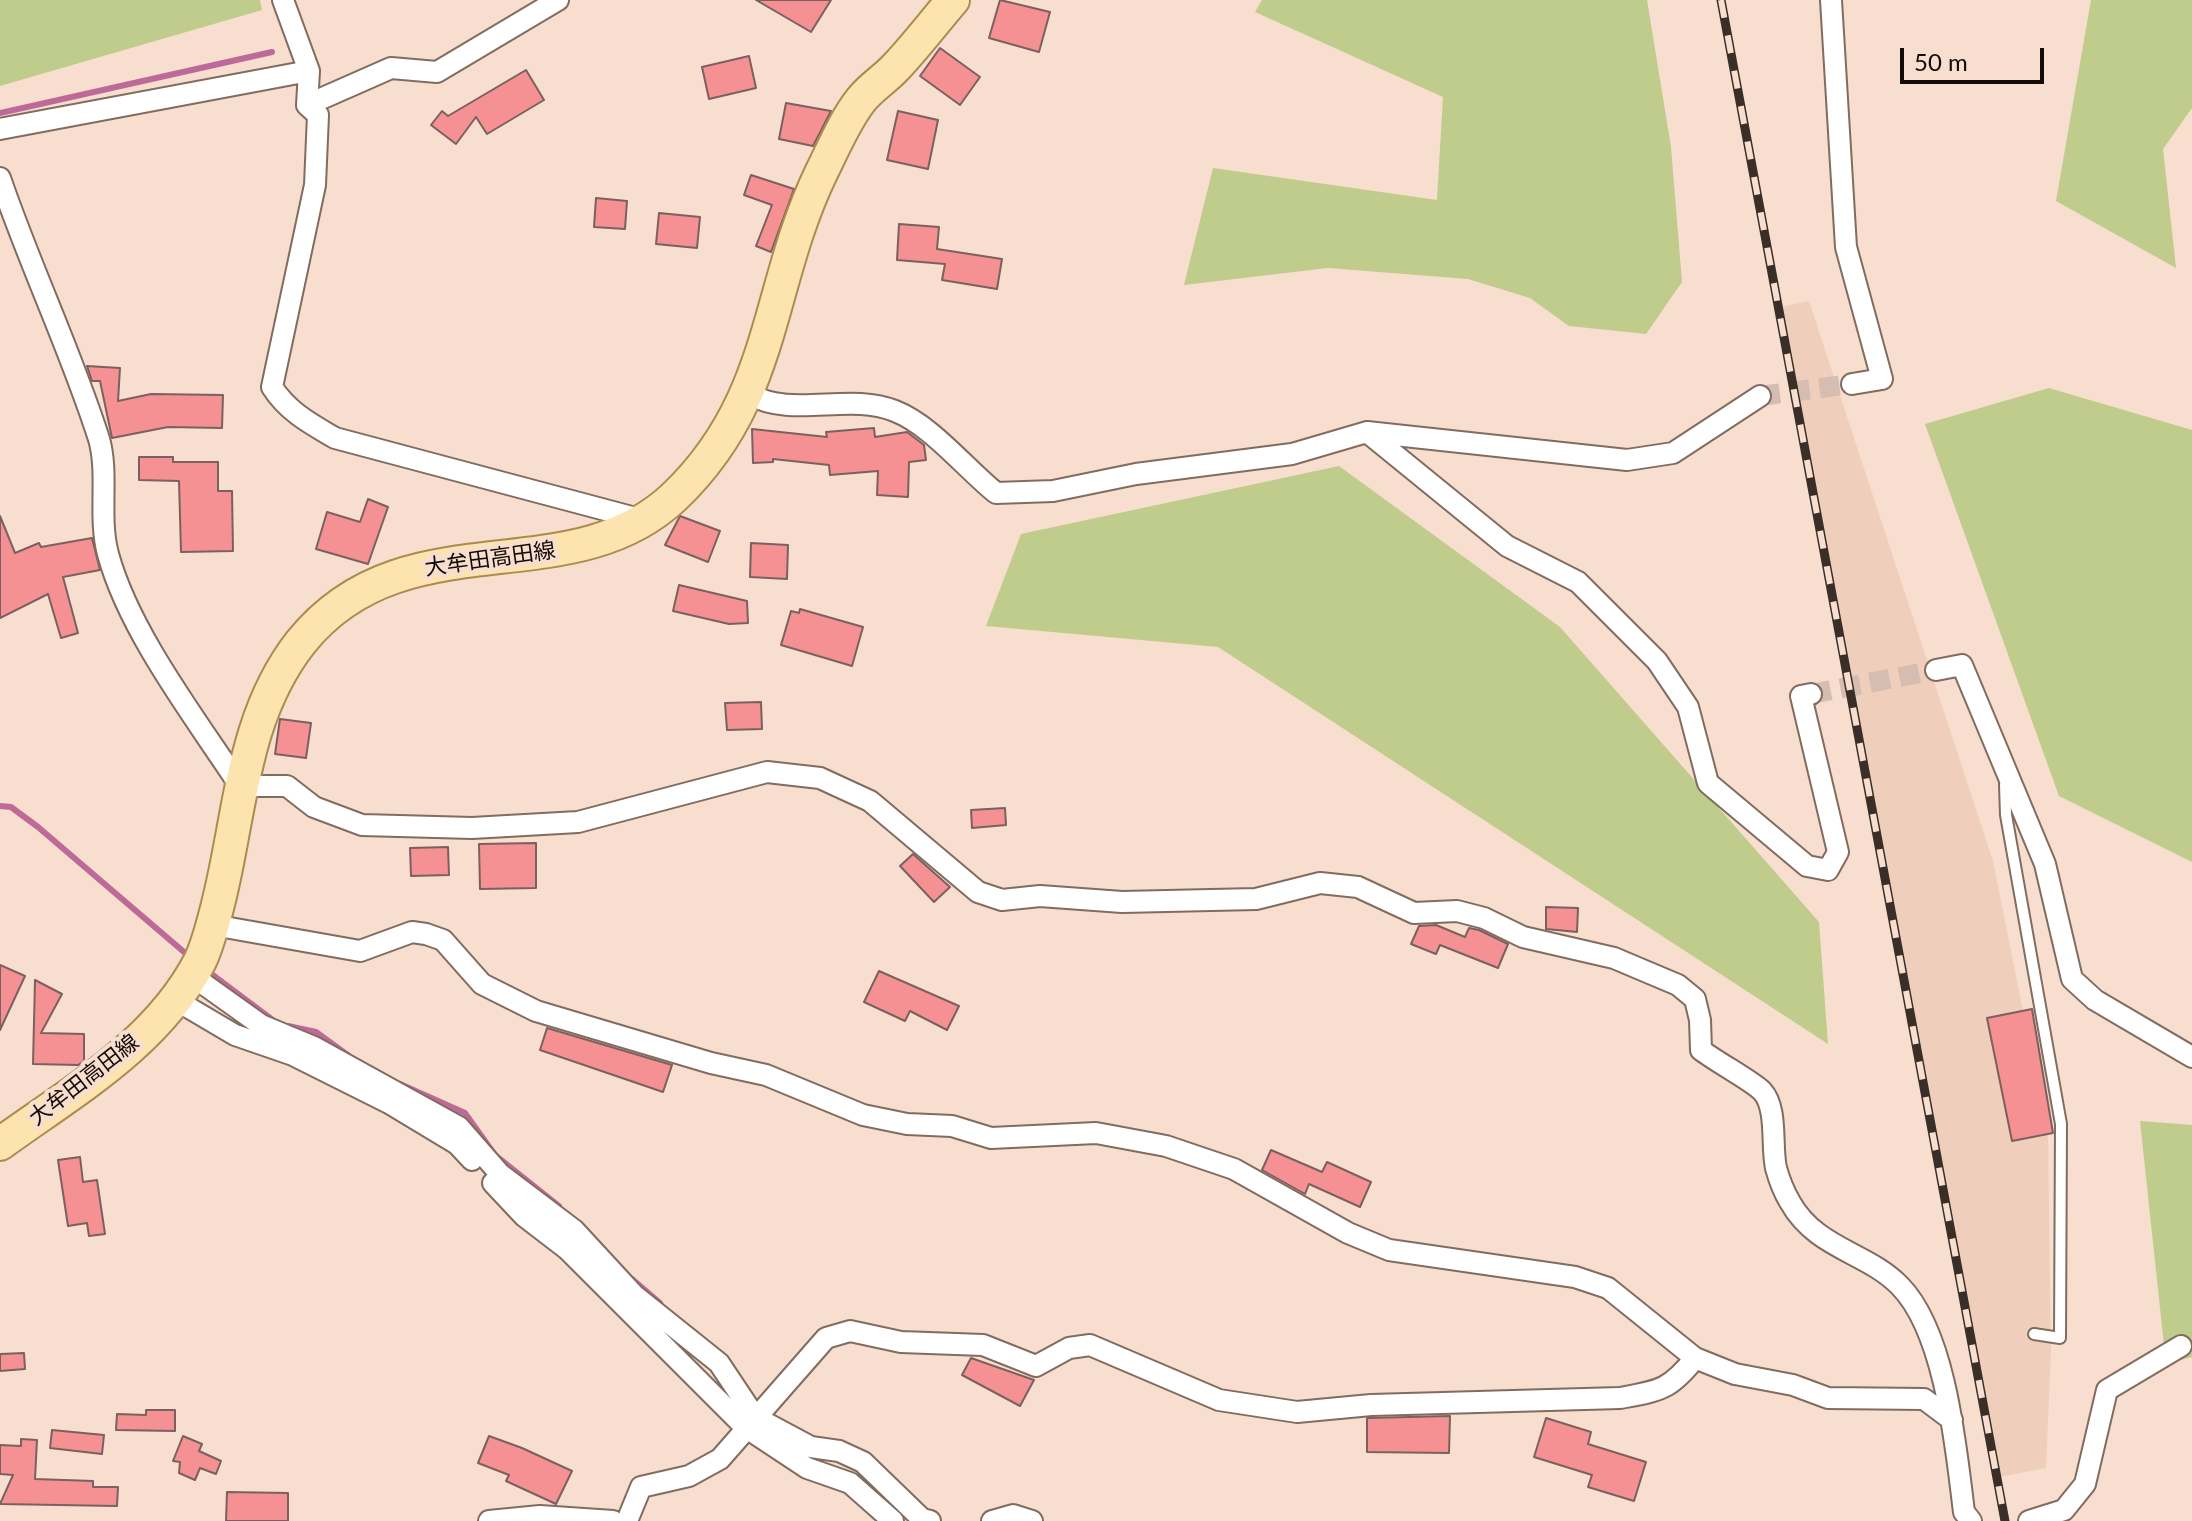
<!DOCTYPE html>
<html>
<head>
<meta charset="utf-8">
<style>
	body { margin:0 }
	#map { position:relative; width:2192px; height:1521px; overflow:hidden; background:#f7decf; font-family:Lato,sans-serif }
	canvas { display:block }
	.scale { position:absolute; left:1900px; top:48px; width:144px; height:36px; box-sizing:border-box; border:4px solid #130b06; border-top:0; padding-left:10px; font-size:24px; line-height:28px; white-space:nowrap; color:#130b06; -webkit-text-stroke:6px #f7decf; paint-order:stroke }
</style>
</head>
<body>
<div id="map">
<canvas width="2192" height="1521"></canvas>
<div class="scale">50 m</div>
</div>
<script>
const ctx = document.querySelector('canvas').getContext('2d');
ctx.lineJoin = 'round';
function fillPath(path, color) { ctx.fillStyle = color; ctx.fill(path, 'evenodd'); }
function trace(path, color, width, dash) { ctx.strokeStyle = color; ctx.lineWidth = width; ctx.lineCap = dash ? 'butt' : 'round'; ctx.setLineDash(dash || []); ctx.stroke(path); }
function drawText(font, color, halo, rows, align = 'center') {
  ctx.font = font + ' Lato,"Noto Sans JP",sans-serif'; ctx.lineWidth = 8; ctx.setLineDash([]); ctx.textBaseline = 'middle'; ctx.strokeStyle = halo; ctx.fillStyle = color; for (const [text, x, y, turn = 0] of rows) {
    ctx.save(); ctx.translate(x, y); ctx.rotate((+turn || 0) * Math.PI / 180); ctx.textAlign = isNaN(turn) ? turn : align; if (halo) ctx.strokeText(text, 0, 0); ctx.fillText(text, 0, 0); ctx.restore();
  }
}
fillPath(new Path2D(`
	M1809,301L1993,861L2048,1137L2051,1349L2046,1468L1999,1477L1780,307Z`), '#efcfbc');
fillPath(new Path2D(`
	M0,0H260L262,10L0,86Z
	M1262,0H1647L1671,147L1682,282L1646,334L1569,326L1530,298L1468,279L1328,268L1184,285L1213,168L1437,200L1443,97L1255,12Z
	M2091,0H2192V108L2163,149L2176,268L2056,201Z
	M2049,388L2192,430V862L2059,796L1925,424Z
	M1339,466L1560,627L1819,922L1828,1044L1218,647L986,626L1021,534Z
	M2140,1121L2192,1125V1357L2166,1364Z`), '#bfcc8b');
trace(new Path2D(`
	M0,113L272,52
	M0,806L11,807L38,827L191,958
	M206,970L274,1021
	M288,1026L316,1032L349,1056
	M400,1084L465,1113L495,1155L559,1206
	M632,1279L660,1303`), '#be6a99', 6);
const building = new Path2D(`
	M756,0H831L811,32Z
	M1000,0L1050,12L1039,52L989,38Z
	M940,48L980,77L960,105L920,76Z
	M749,56L756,88L709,99L702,67Z
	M526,70L544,100L487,134L476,117L456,144L431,125L442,111L448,116Z
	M786,103L831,111L813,146L779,139Z
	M898,111L938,120L928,169L887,160Z
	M751,175L794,189L771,252L756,246L772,205L744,195Z
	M596,198L627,201L625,229L594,227Z
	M659,213L700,217L697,248L656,244Z
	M899,224L939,227L937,249L1002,259L997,289L942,280L945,264L897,260Z
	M87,366L120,368L118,401L151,394L223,395L222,428L168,427L112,438L100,381H92Z
	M874,428L875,437L907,432L924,445L926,460L909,462L908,497L877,495L878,471L830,475L829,465L773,459V462L753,463L752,429L827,437L826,432Z
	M139,457H173V462H218V491H232L233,551L181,552L179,481L139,480Z
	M368,499L388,507L368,564L316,549L327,512L360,522Z
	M0,516L15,553L39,543L41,547L92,538L100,570L63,577L78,633L61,638L48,594L0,618Z
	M680,516L720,531L708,562L665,545Z
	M751,543L788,545L787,579L750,577Z
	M679,585L747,601L748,623L729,624L673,611Z
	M800,609L863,627L852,666L781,645L791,611L799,613Z
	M761,702L762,729L727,730L725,703Z
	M280,719L311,723L306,758L275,754Z
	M1005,808L1006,825L972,828L971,810Z
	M536,843V888L480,889L479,844Z
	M448,847L449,875L411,876L410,848Z
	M913,854L950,887L934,902L900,866Z
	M1546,907L1578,908L1577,932L1546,929Z
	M1436,925L1465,937L1469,928L1479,930L1508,944L1498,968L1440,945L1436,954L1411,944L1419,926Z
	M0,965L25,976L0,1030Z
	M879,971L959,1006L947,1030L910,1011L905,1021L864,1002Z
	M35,980L62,994L41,1033L84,1034V1061L78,1065L33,1064Z
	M2032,1009L2053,1133L2012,1141L1987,1018Z
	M547,1028L672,1065L663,1092L540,1050Z
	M1271,1150L1322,1172L1327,1162L1371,1182L1360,1207L1309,1184L1305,1194L1262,1170Z
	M80,1157L83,1182L97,1180L105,1234L89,1236L87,1223L68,1226L58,1160Z
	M24,1353L25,1369L0,1371V1354Z
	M971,1358L1034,1380L1020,1406L962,1375Z
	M146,1410H175V1431L116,1430L117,1414L146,1415Z
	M1450,1416L1449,1453L1367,1452V1418Z
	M1546,1418L1591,1432L1588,1444L1646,1462L1634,1501L1588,1487L1592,1475L1534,1457Z
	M52,1430L104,1435L102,1454L50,1448Z
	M183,1436L202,1444L199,1451L221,1461L216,1474L200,1468L195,1480L179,1473L180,1462L173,1461Z
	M489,1436L522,1448L572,1471L556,1504L506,1481L509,1475L478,1463Z
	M21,1439L37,1440L35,1479L93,1481V1487H118L117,1506L0,1504L13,1475L0,1474V1445L21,1446Z
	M227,1492L288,1493V1521H226Z`);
fillPath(building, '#f59193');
trace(building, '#7b6060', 2);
trace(new Path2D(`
	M1760,396L1852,384
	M1811,694L1936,670`), '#d5beb1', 20, [20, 10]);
const lane = new Path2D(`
	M2005,785L2006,815L2061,1124L2060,1338L2034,1334`);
const street = new Path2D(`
	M283,0L309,71L307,105L318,115L315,185L272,387C288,412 311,424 335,438L643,520
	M1831,0L1846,247L1882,379L1852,384
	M307,105L391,68L437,72L558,0
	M0,129L309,71
	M0,178C30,266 71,351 99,439C109,474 98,517 108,554C129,632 196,719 240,786H287L314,807L362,825L472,828L578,822L767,772L820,778L870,801L978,892L1002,900L1040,896L1122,902L1256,899L1320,883L1358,887L1414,913L1457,911L1484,918L1523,937L1614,958L1678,985L1695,999L1700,1020L1701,1050C1715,1061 1752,1081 1762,1091C1778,1108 1771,1146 1776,1168C1779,1179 1784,1192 1790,1202C1816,1249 1867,1252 1900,1286C1946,1333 1956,1449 1964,1512L1971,1521
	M749,394C793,419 848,392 895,411C931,425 965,468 996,493L1053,491L1136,474L1292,454L1367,432L1627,460L1673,453L1760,396
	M1367,432L1507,546L1578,582L1657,661L1688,707L1708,783L1807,866L1828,870L1838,852L1801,696L1811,694
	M1936,670L1962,665L2045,864L2072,979L2095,1000L2192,1057
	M213,925L360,951L412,932L426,934L443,940L482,984L536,1011L711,1063L766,1075L863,1115L907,1124L952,1126L991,1138L1096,1133L1166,1146L1234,1169L1348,1233L1389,1250L1575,1277L1608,1288L1695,1358L1735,1374L1793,1385L1828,1398L1924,1399L1952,1420
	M191,975L261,1025L314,1047L459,1127L500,1174L574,1230L634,1295L719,1363L755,1417L811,1447L839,1451L863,1462L922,1519L930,1521
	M174,999L235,1035L293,1055L389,1103L457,1144L472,1160
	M493,1183L524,1216L567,1249L745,1427L807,1468L850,1483L893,1521
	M489,1521L540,1516L613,1521
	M627,1521L641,1487L689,1476L720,1459L826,1338L850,1331L901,1342L983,1345L1036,1366L1069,1348L1090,1345L1219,1400L1297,1412L1371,1405L1620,1398C1659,1391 1670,1390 1695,1358
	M992,1521L1013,1515L1032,1521
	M2029,1521L2064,1510L2085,1484L2107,1390L2181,1346`);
const primary = new Path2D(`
	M0,1144C73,1091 157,1044 200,961C209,942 214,920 219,900C241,811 242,717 301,642C404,514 569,596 674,497C777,399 765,288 822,171C833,149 845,120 861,100C870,88 885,79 896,67C916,46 934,22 953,0`);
trace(lane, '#826c5f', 14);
trace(street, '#826c5f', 24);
trace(primary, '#aa8c50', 36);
trace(lane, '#fff', 10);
trace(street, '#fff', 20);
trace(primary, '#fde4ae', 32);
const rail = new Path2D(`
	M1721,0L2005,1521`);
trace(rail, '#3a2f28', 9);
trace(rail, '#f7decf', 6, [18]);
drawText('22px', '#130b06', '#f7decf', [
	["大牟田高田線",490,559,-8],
	["大牟田高田線",84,1080,-38]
]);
</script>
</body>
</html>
